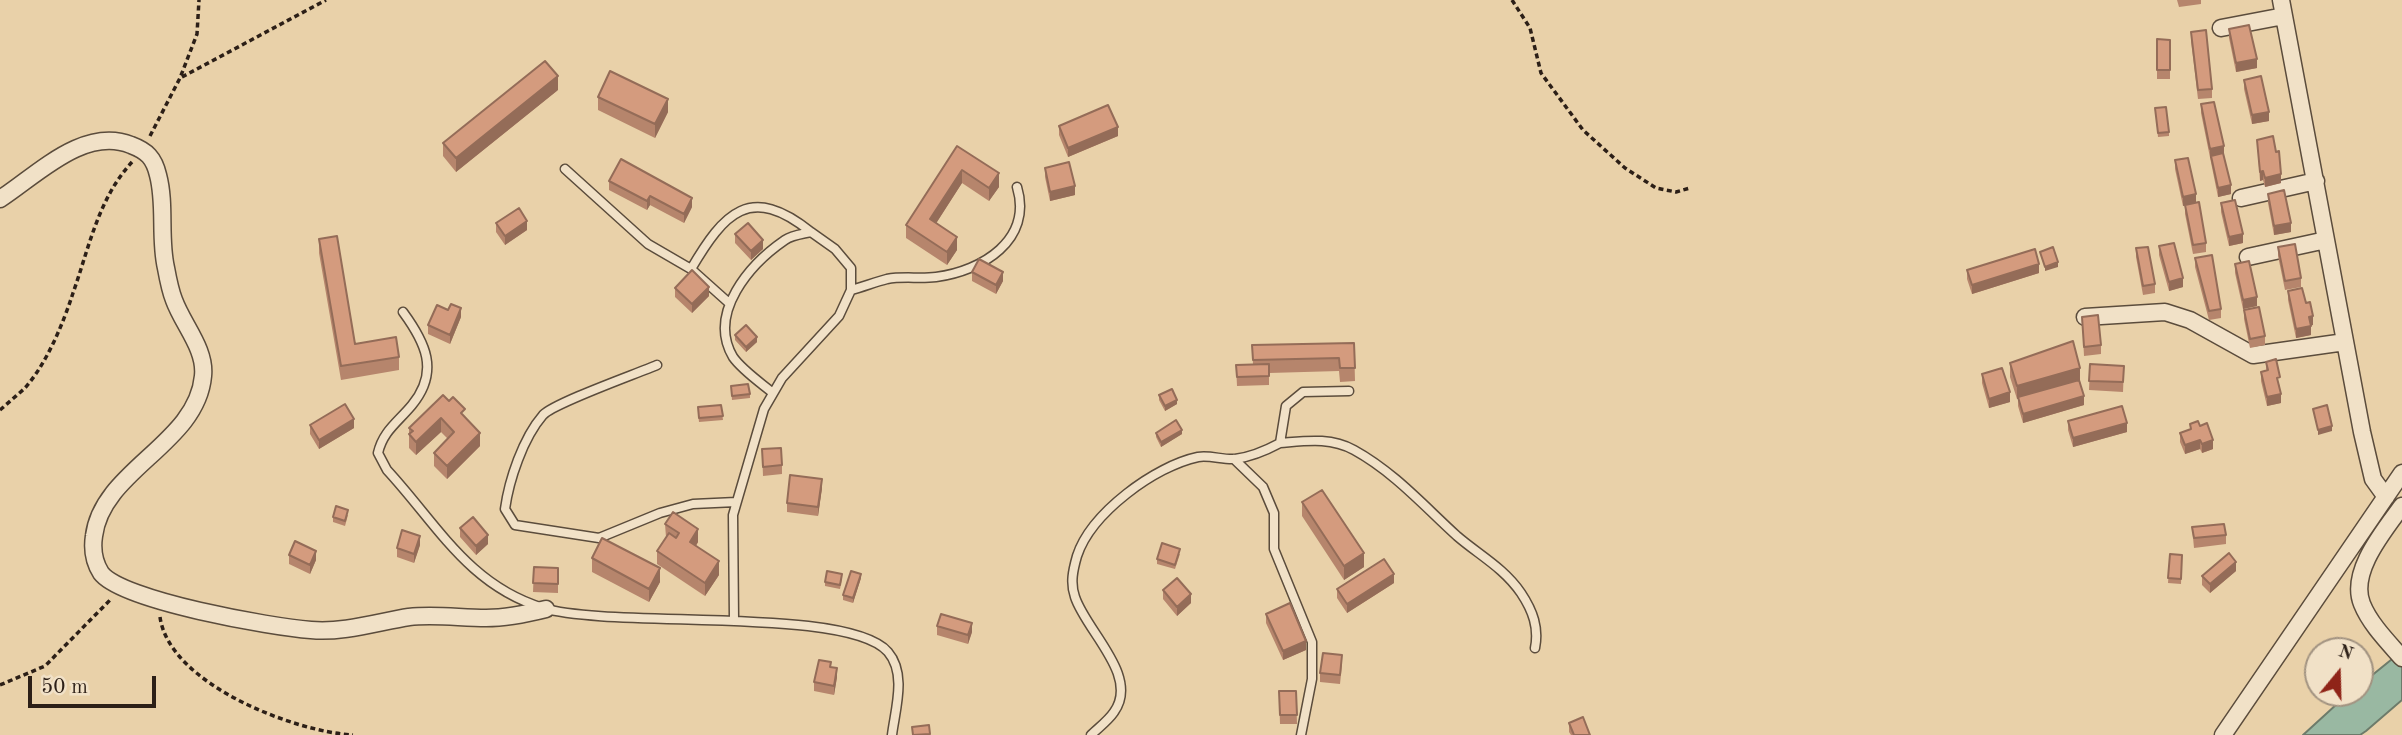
<!DOCTYPE html>
<html>
<head>
<meta charset="utf-8">
<style>
	body { margin:0 }
	#map { position:relative; width:2402px; height:735px; overflow:hidden; background:#e9d1a9; font-family:"Old Standard TT",serif }
	canvas { display:block }
	.north { position:absolute; left:2304px; top:637px; width:70px; height:70px; box-sizing:border-box; background:#f1e1c7; border:2px solid #a29381; border-radius:50%; rotate:19deg; font-size:19px; font-weight:700; line-height:28px; text-align:center; color:#2c1f17 }
	.north::after { content:''; display:block; margin:auto; width:24px; height:32px; background:#8f2418; clip-path:polygon(50% 0,100% 100%,50% 72%,0 100%) }
	.scale { position:absolute; left:28px; top:676px; width:128px; height:32px; box-sizing:border-box; border:4px solid #2c1f17; border-top:0; padding-left:9px; font-size:21px; line-height:24px; white-space:nowrap; color:#2c1f17; -webkit-text-stroke:5px #f1e1c7; paint-order:stroke }
</style>
</head>
<body>
<div id="map">
<canvas width="2402" height="735"></canvas>
<div class="north">N</div>
<div class="scale">50 m</div>
</div>
<script>
const ctx = document.querySelector('canvas').getContext('2d');
ctx.lineJoin = 'round';
function fillPath(path, color) { ctx.fillStyle = color; ctx.fill(path, 'evenodd'); }
function trace(path, color, width, dash) { ctx.strokeStyle = color; ctx.lineWidth = width; ctx.lineCap = dash ? 'butt' : 'round'; ctx.setLineDash(dash || []); ctx.stroke(path); }
const water = new Path2D(`
	M2402,651V700L2366,731L2360,735H2303L2349,693H2360V685Z`);
fillPath(water, '#99b8a2');
trace(water, '#6d7b6a', 2);
const lane = new Path2D(`
	M565,169L648,244L691,269L729,303
	M691,269C724,213 750,183 811,232
	M851,290C863,287 875,282 887,279C903,276 920,279 936,277C982,271 1033,240 1017,187
	M403,312C425,342 440,371 412,405C398,422 383,431 378,453L387,470C437,524 468,585 543,608C613,629 848,606 888,652C907,674 895,710 892,735
	M657,365C636,374 554,403 543,415C523,438 509,480 505,509L515,525L599,538L660,513L693,504L736,502
	M1280,443C1306,441 1330,437 1354,450C1394,472 1424,506 1457,536C1479,555 1504,568 1521,593C1533,611 1539,628 1535,648
	M1234,459L1263,487L1274,513V549L1312,642V679L1301,735
	M734,619L733,515L764,409L782,378L839,316L851,290V268L835,249L811,232C803,234 792,235 785,240C750,264 707,313 733,357C742,370 761,383 773,393
	M1091,735C1098,728 1108,721 1114,712C1140,676 1086,631 1075,597C1070,583 1073,570 1077,556C1091,513 1155,466 1198,457C1210,455 1223,460 1235,459C1250,457 1267,450 1280,443L1286,406L1303,392L1349,391`);
const street = new Path2D(`
	M2281,0L2362,432L2373,479L2386,497
	M2221,28L2284,16
	M2241,198L2316,181
	M0,199C37,175 84,126 131,145C147,151 154,158 158,175C166,205 159,238 166,268C168,279 170,290 174,300C183,325 206,349 203,376C197,444 102,470 94,536C92,549 94,562 101,573C122,601 272,627 311,630C343,633 378,622 409,617C434,614 461,618 486,618C507,618 526,614 546,609
	M2248,257L2326,240
	M2085,317L2165,312L2190,320L2253,355L2345,342
	M2402,506C2384,531 2349,572 2362,604C2370,624 2388,642 2402,658
	M2223,735L2402,473`);
trace(lane, '#5b4c3c', 11);
trace(street, '#5b4c3c', 19);
trace(new Path2D(`
	M1512,0L1530,28L1541,73L1583,130L1625,168L1656,188L1676,192L1690,188
	M182,77L326,0
	M150,136L180,78L197,34L199,0
	M0,410C8,403 16,396 24,389C46,365 63,324 73,293C89,248 98,199 132,162
	M160,617C169,684 295,732 353,735
	M0,685L45,666L112,598`), '#2c1f17', 3.5, [5, 3.5]);
trace(lane, '#f1e1c7', 8);
trace(street, '#f1e1c7', 16);
fillPath(new Path2D(`
	M2177,0H2201V4L2179,7Z
	M2229,29L2257,68L2236,72L2229,38Z
	M2191,32L2212,89V98L2198,99L2191,41Z
	M2157,39L2170,40V79H2157Z
	M2244,80L2269,121L2252,124L2244,89Z
	M558,90L456,172L443,156V143Z
	M598,97L668,112L655,138L598,110Z
	M2201,104L2224,155L2231,194L2218,197L2201,113Z
	M2155,108L2169,132V136L2158,137Z
	M1059,126L1118,136L1068,157L1059,135Z
	M2257,140L2281,183L2265,187L2263,180L2260,181Z
	M957,146L999,187L989,201L962,183L936,223L957,250L947,265L906,238V225Z
	M2175,160L2196,203L2206,243V252L2193,254L2185,214V205L2183,206L2175,169Z
	M1045,168L1075,195L1050,201L1045,177Z
	M609,181L692,207L684,223L650,205L647,210L609,190Z
	M2268,194L2291,232L2274,235L2268,203Z
	M2221,203L2243,243L2229,246L2221,212Z
	M496,223L527,230L505,245L496,232Z
	M735,234L763,249L751,260L735,243Z
	M319,239L355,344L399,357V370L341,380L319,253Z
	M2159,246L2183,287L2169,291L2159,255Z
	M2278,247L2301,278V287L2285,290L2278,256Z
	M2136,248L2155,284V293L2143,295L2136,257Z
	M2195,258L2221,309V318L2209,320L2195,267Z
	M2235,264L2257,306L2243,309L2235,273Z
	M1967,270L2039,273L1972,294L1967,279Z
	M972,272L1003,281L996,294L972,281Z
	M675,288L709,296L692,313L675,297Z
	M2288,291L2306,303L2313,325H2311V335L2296,338L2288,300Z
	M2244,310L2265,336V345L2250,348L2244,319Z
	M461,317L450,344L428,334V325Z
	M2082,317L2101,345V354L2084,356Z
	M735,335L757,342L746,352L735,340Z
	M1354,343L1355,381L1340,382L1339,371L1269,373V385L1237,386L1236,365L1253,364L1252,345Z
	M2266,362L2280,386H2279L2281,403L2267,406L2261,381V372L2266,370Z
	M2010,363L2080,381L2084,405L2023,423L2018,406V398L2017,399L2010,377Z
	M2090,364L2124,366L2123,392L2089,390Z
	M1982,374L2010,402L1989,408L1982,383Z
	M731,386L750,394V398L732,400Z
	M443,395L465,417L480,446L447,479L434,466V453L448,439L441,432L416,455L409,448V428Z
	M1159,395L1177,404L1165,411L1159,400Z
	M721,405L723,420L699,422L698,412Z
	M2068,421L2127,432L2073,447L2068,430Z
	M2190,424L2200,426L2213,449L2202,453L2200,449L2185,454L2180,442V433L2190,430Z
	M310,425L354,428L319,449L310,434Z
	M1156,433L1182,434L1161,447L1156,437Z
	M762,449L782,465V474L763,476Z
	M822,488L818,516L787,512V503Z
	M1302,502L1364,567L1344,580L1302,516Z
	M348,515L345,526L333,522V517Z
	M665,524L698,542L696,546L719,575L705,596L657,564V551L666,537Z
	M2192,527L2226,535V544L2194,548Z
	M460,528L488,544L476,555L460,537Z
	M420,545L414,563L397,557V548Z
	M1180,554L1175,569L1157,564V559Z
	M2170,554L2182,555L2181,584L2168,583Z
	M289,555L316,560L310,574L289,564Z
	M592,558L660,582L649,602L592,572Z
	M534,567L558,568V593L533,592Z
	M2236,571L2210,593L2202,585V576Z
	M842,578L840,589L825,586V582Z
	M861,578L853,603L843,600V595Z
	M1394,583L1347,613L1337,598V589Z
	M1163,590L1191,603L1177,616L1163,599Z
	M1266,614L1306,650L1283,660L1266,623Z
	M937,626L972,632L968,644L937,635Z
	M1342,665L1340,684L1320,682V673Z
	M831,667L837,677L834,695L814,691V682Z
	M1279,691H1296L1297,724H1280Z
	M1569,723L1590,735H1571L1569,732Z`), '#b6856c');
fillPath(new Path2D(`
	M2257,59V68L2236,72V63Z
	M558,76V90L456,172V158Z
	M668,99V112L655,138V124Z
	M2269,112V121L2252,124V115Z
	M1118,127V136L1068,157V148Z
	M2224,146V156L2210,158V149Z
	M962,170V183L930,233V219Z
	M2263,171V180L2260,181V172Z
	M999,173V187L989,201V188Z
	M2281,174V183L2265,187V178Z
	M2231,185V194L2218,197V188Z
	M1075,186V195L1050,201V192Z
	M2196,194V203L2183,206V197Z
	M650,196V205L647,210V201Z
	M692,198V207L684,223V214Z
	M527,221V230L505,245V236Z
	M2291,223V232L2274,235V226Z
	M2243,234V243L2229,246V237Z
	M957,237V250L947,265V252Z
	M763,240V249L751,260V251Z
	M2058,262V267L2045,271V267Z
	M2039,264V273L1972,294V285Z
	M1003,272V281L996,294V285Z
	M2183,278V287L2169,291V282Z
	M709,287V296L692,313V304Z
	M2257,297V306L2243,309V300Z
	M461,308V317L450,344V335Z
	M2313,316V325L2309,326V317Z
	M2311,326V335L2296,338V329Z
	M757,337V342L746,352V347Z
	M2080,368V381L2017,399V386Z
	M2010,392V402L1989,408V399Z
	M2281,394V403L2267,406V397Z
	M2084,396V405L2023,423V414Z
	M1177,400V404L1165,411V406Z
	M441,418V432L416,455V442Z
	M354,419V428L319,449V440Z
	M2127,423V432L2073,447V438Z
	M2332,426V431L2318,435V430Z
	M1182,430V434L1161,447V442Z
	M480,433V446L447,479V466Z
	M2200,440V449L2185,454V445Z
	M2213,440V449L2202,453V444Z
	M822,479V488L818,516V507Z
	M698,529V542L690,555V542Z
	M488,535V544L476,555V546Z
	M420,536V545L414,563V554Z
	M316,551V560L310,574V565Z
	M1364,553V567L1344,580V566Z
	M719,561V575L705,596V583Z
	M2236,562V571L2210,593V584Z
	M660,568V582L649,602V589Z
	M861,574V578L853,603V598Z
	M1394,574V583L1347,613V604Z
	M1191,594V603L1177,616V607Z
	M972,623V632L968,644V635Z
	M1306,641V650L1283,660V651Z
	M837,668V677L834,695V686Z`), '#946c58');
const building = new Path2D(`
	M2249,25L2257,59L2236,63L2229,29Z
	M2206,30L2212,89L2198,90L2191,32Z
	M2157,39L2170,40V70H2157Z
	M545,61L558,76L456,158L443,143Z
	M610,71L668,99L655,124L598,97Z
	M2261,76L2269,112L2252,115L2244,80Z
	M2214,102L2224,146L2210,149L2201,104Z
	M1108,105L1118,127L1068,148L1059,126Z
	M2166,107L2169,132L2158,133L2155,108Z
	M2273,136L2276,152L2279,151L2281,174L2265,178L2263,171L2260,172L2257,140Z
	M957,146L999,173L989,188L962,170L930,219L957,237L947,252L906,225Z
	M2223,153L2231,185L2218,188L2211,156Z
	M2188,158L2196,194L2183,197L2175,160Z
	M621,159L692,198L684,214L650,196L647,201L609,181Z
	M1069,162L1075,186L1050,192L1045,168Z
	M2284,190L2291,223L2274,226L2268,194Z
	M2235,200L2243,234L2229,237L2221,203Z
	M2199,202L2206,243L2193,245L2185,205Z
	M519,208L527,221L505,236L496,223Z
	M748,223L763,240L751,251L735,234Z
	M337,236L355,344L396,337L399,357L341,366L319,239Z
	M2174,243L2183,278L2169,282L2159,246Z
	M2295,244L2301,278L2285,281L2278,247Z
	M2053,247L2058,262L2045,267L2040,252Z
	M2148,247L2155,284L2143,286L2136,248Z
	M2035,249L2039,264L1972,285L1967,270Z
	M2212,255L2221,309L2209,311L2195,258Z
	M979,259L1003,272L996,285L972,272Z
	M2249,261L2257,297L2243,300L2235,264Z
	M692,270L709,287L692,304L675,288Z
	M2302,288L2306,303L2310,302L2313,316L2309,317L2311,326L2296,329L2288,291Z
	M451,304L461,308L450,335L428,325L437,305L448,310Z
	M2259,307L2265,336L2250,339L2244,310Z
	M2098,315L2101,345L2084,347L2082,317Z
	M746,325L757,337L746,347L735,335Z
	M2073,341L2080,368L2017,386L2010,363Z
	M1354,343L1355,368H1340L1339,358L1253,360L1252,345Z
	M2276,359L2280,377L2277,378L2281,394L2267,397L2261,372L2268,370L2266,362Z
	M1269,364V376L1237,377L1236,365Z
	M2090,364L2124,366L2123,382L2089,381Z
	M2002,368L2010,392L1989,399L1982,374Z
	M2079,380L2084,396L2023,414L2018,397Z
	M748,384L750,394L732,396L731,386Z
	M1172,389L1177,400L1165,406L1159,395Z
	M443,395L449,401L453,397L465,409L461,413L480,433L447,466L434,453L454,432L441,418L416,442L409,434L413,431L409,428Z
	M345,404L354,419L319,440L310,425Z
	M721,405L723,416L699,418L698,407Z
	M2327,405L2332,426L2318,430L2313,409Z
	M2122,406L2127,423L2073,438L2068,421Z
	M1176,420L1182,430L1161,442L1156,433Z
	M2198,421L2200,426L2207,423L2213,440L2202,444L2200,440L2185,445L2180,433L2191,429L2190,424Z
	M781,448L782,465L763,467L762,449Z
	M790,475L822,479L818,507L787,503Z
	M1322,490L1364,553L1344,566L1302,502Z
	M336,506L348,510L345,521L333,517Z
	M673,512L698,529L690,542L719,561L705,583L657,551L669,533L676,538L679,533L665,524Z
	M473,517L488,535L476,546L460,528Z
	M2224,524L2226,535L2194,538L2192,527Z
	M402,530L420,536L414,554L397,548Z
	M602,538L660,568L649,589L592,558Z
	M295,541L316,551L310,565L289,555Z
	M1162,543L1180,549L1175,565L1157,559Z
	M2229,553L2236,562L2210,584L2202,576Z
	M2170,554L2182,555L2181,579L2168,578Z
	M1384,559L1394,574L1347,604L1337,589Z
	M534,567L558,568V584L533,583Z
	M827,571L842,574L840,585L825,582Z
	M851,571L861,574L853,598L843,595Z
	M1177,578L1191,594L1177,607L1163,590Z
	M1290,603L1306,641L1283,651L1266,614Z
	M941,614L972,623L968,635L937,626Z
	M1323,653L1342,655L1340,675L1320,673Z
	M819,660L831,662L830,667L837,668L834,686L814,682Z
	M1279,691H1296L1297,715H1280Z
	M1583,717L1590,735H1574L1569,723Z
	M929,725L930,734L913,735L912,727Z`);
fillPath(building, '#d49b7e');
trace(building, '#946c58', 2);
</script>
</body>
</html>
